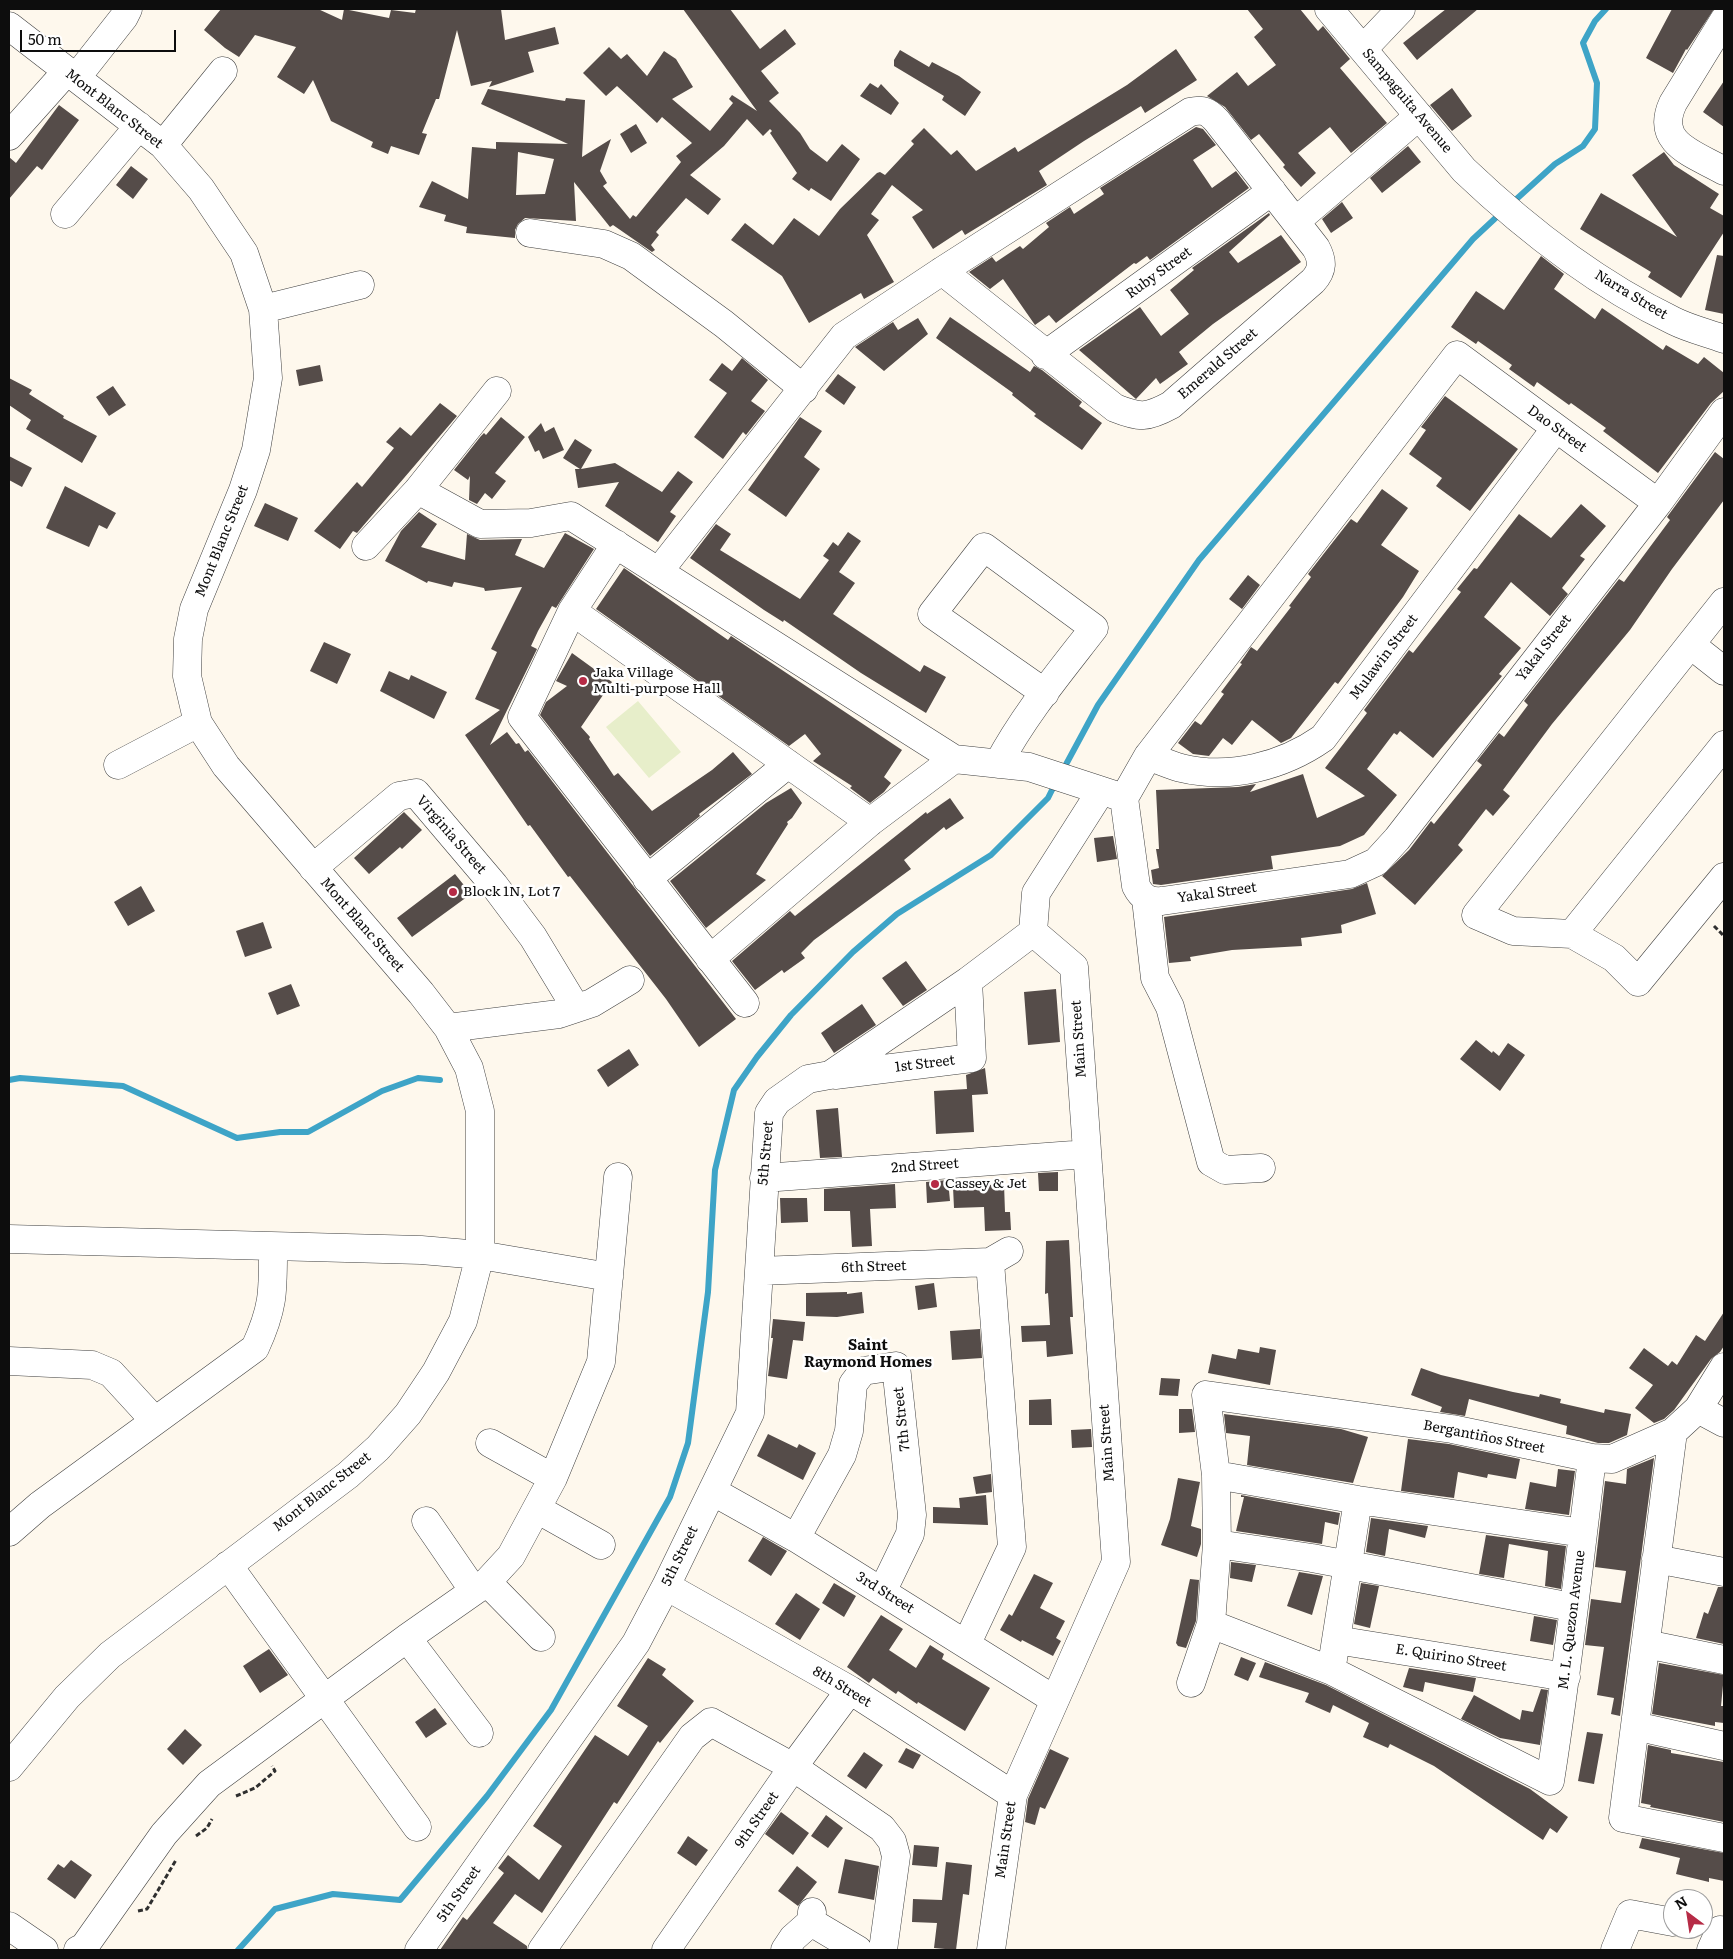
<!DOCTYPE html>
<html>
<head>
<meta charset="utf-8">
<style>
	body { margin:0 }
	#map { position:relative; width:1733px; height:1959px; overflow:hidden; background:#fef8ed; font-family:Literata,serif }
	canvas { display:block }
	.frame { position:absolute; inset:0; border:10px solid #0d0d0d; pointer-events:none }
	.north { position:absolute; left:1663px; top:1889px; width:50px; height:50px; box-sizing:border-box; background:#fff; border:1px solid #9e9e9e; border-radius:50%; rotate:329deg; font-size:14px; font-weight:700; line-height:20px; text-align:center; color:#0d0d0d }
	.north::after { content:''; display:block; margin:auto; width:18px; height:22px; background:#b62b46; clip-path:polygon(50% 0,100% 100%,50% 72%,0 100%) }
	.scale { position:absolute; left:20px; top:30px; width:156px; height:22px; box-sizing:border-box; border:2px solid #0d0d0d; border-top:0; padding-left:6px; font-size:15px; line-height:18px; white-space:nowrap; color:#0d0d0d; -webkit-text-stroke:4px #fff; paint-order:stroke }
</style>
</head>
<body>
<div id="map">
<canvas width="1733" height="1959"></canvas>
<div class="frame"></div>
<div class="north">N</div>
<div class="scale">50 m</div>
</div>
<script>
const ctx = document.querySelector('canvas').getContext('2d');
ctx.lineJoin = 'round';
function fillPath(path, color) { ctx.fillStyle = color; ctx.fill(path, 'evenodd'); }
function trace(path, color, width, dash) { ctx.strokeStyle = color; ctx.lineWidth = width; ctx.lineCap = dash ? 'butt' : 'round'; ctx.setLineDash(dash || []); ctx.stroke(path); }
function drawText(font, color, halo, rows, align = 'center') {
  ctx.font = font + ' Literata,serif'; ctx.lineWidth = 5; ctx.setLineDash([]); ctx.textBaseline = 'middle'; ctx.strokeStyle = halo; ctx.fillStyle = color; for (const [text, x, y, turn = 0] of rows) {
    ctx.save(); ctx.translate(x, y); ctx.rotate((+turn || 0) * Math.PI / 180); ctx.textAlign = isNaN(turn) ? turn : align; if (halo) ctx.strokeText(text, 0, 0); ctx.fillText(text, 0, 0); ctx.restore();
  }
}
fillPath(new Path2D(`
	M638,701L681,752L649,778L606,727Z`), '#e7eeca');
trace(new Path2D(`
	M1511,204L1555,164L1583,146L1595,129L1597,83L1583,43L1595,21L1606,9
	M1063,770L1098,705L1199,560L1473,239L1502,212
	M9,1080L20,1078L123,1086L237,1138L280,1132H308L382,1091L418,1078L440,1080
	M238,1950L275,1909L333,1894L400,1900L487,1796L551,1710L670,1497L688,1443L708,1292L715,1170L734,1090L757,1057L791,1015L853,952L897,914L991,855L1048,798L1055,784`), '#3ea4c7', 6);
fillPath(new Path2D(`
	M221,9H318L342,20L344,9L389,18L391,10L415,13L416,9H501L505,40L555,27L559,44L528,52L534,72L489,87L492,81L471,86L457,30L439,99H436L422,133L427,134L419,155L391,146L388,154L371,147L373,142L331,121L313,80L304,94L277,77L296,47L255,35L239,57L225,48L204,30Z
	M683,9H730L760,49L785,29L796,44L761,71L779,93L769,101L800,133L810,149L827,162L842,144L860,159L831,201L811,188L809,191L792,179L797,173L770,133L772,131L770,129L763,136L747,119L724,146L690,175L721,199L708,215L686,198L656,232L659,235L651,245L655,250L652,252L613,225L610,227L574,182L576,221L525,218L518,224L515,230V238L466,233L467,227L444,221L446,215L419,207L432,181L468,199L472,147L496,149V142L568,144L481,104L488,89L565,101L566,98L585,100L582,157L611,139L600,171L607,183L603,186L630,219L633,215L636,217L681,162L676,156L692,143L662,117L657,123L617,86L606,96L583,73L609,47L621,59L627,54L647,76L664,51L676,59L693,87L672,99L710,131L733,103L729,99L732,95L757,111ZM518,152L554,159L545,194L516,195Z
	M1247,9H1300L1318,31L1323,26L1350,59L1340,68L1387,123L1351,153L1330,127L1298,153L1316,173L1301,187L1283,167L1285,165L1259,134L1251,140L1225,107L1207,96L1237,72L1248,86L1276,65L1254,37L1263,29Z
	M1446,9H1478L1417,60L1403,43Z
	M1672,9H1714L1687,50L1686,49L1673,73L1646,58Z
	M1176,49L1197,80L1145,113L1141,106L1084,141L1039,171L1047,185L965,235L962,230L933,249L912,217L923,210L892,185L871,214L879,220L867,235L894,282L864,299L861,293L809,323L782,276L731,240L745,223L773,245L794,218L819,236L840,209L877,173L880,172L885,175L914,144L911,141L924,128L951,155L957,150L976,171L1015,147L1018,152L1127,85Z
	M900,50L929,67L932,62L959,76L981,92L965,116L942,100L944,96L894,66V60Z
	M1724,81V127L1703,112Z
	M870,83L878,88L881,84L899,103L891,115L860,96Z
	M1452,88L1472,116L1452,131L1430,105Z
	M59,105L79,120L42,170L37,166L9,199V157L16,163Z
	M636,124L647,143L631,153L620,134Z
	M1196,127L1203,129L1216,145L1193,160L1212,188L1236,171L1249,188L1150,260L1147,256L1136,264L1134,263L1056,323L1049,315L1035,325L1003,279L990,289L969,272L992,257L996,262L1020,246L1023,249L1049,227L1046,223L1070,207L1074,214L1104,194L1100,188Z
	M1408,146L1421,162L1382,193L1370,178Z
	M1664,152L1674,165L1719,194L1710,208L1724,216V232L1681,298L1648,277L1651,272L1580,229L1601,193L1677,237L1632,175Z
	M131,166L148,179L133,199L116,185Z
	M1342,202L1353,218L1331,233L1322,219Z
	M1269,213L1270,215L1229,252L1238,263L1281,235L1301,262L1213,324L1179,352L1188,364L1160,384L1156,378L1136,399L1079,350L1140,307L1161,336L1189,314L1170,290L1194,270L1192,268Z
	M1717,255L1724,256V314L1705,310Z
	M1541,256L1564,274L1554,289L1595,319L1602,308L1663,350L1666,345L1698,364L1704,357L1724,373V391L1711,403L1658,473L1603,431L1606,428L1571,403L1569,405L1537,382L1534,387L1509,369L1512,365L1478,341L1476,344L1451,327L1476,291L1504,310Z
	M950,317L1030,372L1034,366L1042,370L1082,402L1079,406L1102,423L1082,450L1034,416L1036,414L1012,395L1013,393L936,338Z
	M918,318L928,334L884,371L855,347L893,322L898,330Z
	M742,358L768,380L751,401L765,411L746,435L743,432L723,459L694,437L727,393L709,380L722,363L732,371Z
	M320,365L323,381L299,386L296,370Z
	M838,374L856,387L844,405L825,391Z
	M9,378L32,390L29,394L64,416L63,418L97,436L82,463L26,429L31,420L9,405Z
	M113,386L126,405L109,416L96,397Z
	M1445,396L1518,449L1470,511L1436,486L1442,478L1409,454L1426,430L1421,427Z
	M440,403L457,416L357,533L353,531L340,549L314,531L357,482L362,487L394,448L386,442L400,427L411,436Z
	M501,417L525,437L495,473L506,481L492,499L485,493L477,504L469,500L470,476L468,480L454,470L481,436L484,433L486,435Z
	M800,417L822,431L804,457L820,469L786,517L748,490Z
	M541,423L545,432L554,427L564,450L543,459L539,450L535,452L528,437Z
	M575,439L592,450L581,469L615,463L662,492L678,471L693,482L670,512L676,516L658,542L605,506L619,482L578,488L575,469H580L563,458Z
	M1715,452L1724,459V500L1672,569L1630,630L1552,724L1503,790L1510,796L1493,816L1486,809L1458,845L1463,850L1415,905L1382,876L1409,850L1431,821L1434,824L1482,765L1477,761L1499,733L1504,737L1528,705L1524,701L1619,579L1624,582L1670,520L1667,517Z
	M9,456L32,468L22,487L9,480Z
	M65,486L116,513L107,529L99,525L89,547L46,528Z
	M1382,489L1408,508L1381,545L1419,571L1403,597L1338,684L1335,682L1291,738L1281,743L1252,720L1232,745L1223,738L1209,756L1193,754L1178,743L1195,721L1201,725L1224,694L1221,692L1242,664L1240,663L1245,656L1251,647L1257,651L1291,607L1289,606L1311,577L1308,574L1329,547L1351,519L1357,523Z
	M265,503L298,518L288,541L254,526Z
	M1581,504L1606,526L1580,556L1585,559L1562,588L1568,594L1550,616L1511,582L1484,617L1521,648L1499,674L1502,676L1433,758L1400,731L1397,735L1394,733L1367,769L1397,795L1364,835L1340,846L1271,856L1273,869L1161,885L1153,884L1151,870L1159,868L1156,849H1159L1156,790L1238,787L1256,784L1250,792L1303,774L1317,818L1365,796L1325,768L1367,713L1364,710L1409,650L1413,653L1461,592L1457,589L1474,568L1477,569L1519,514L1551,538Z
	M419,512L437,524L421,547L465,560L467,534L480,540L522,539L515,555L544,568L565,533L594,549L556,608L552,606L538,631L531,646L537,649L490,745L507,732L516,744L519,743L525,752L528,750L736,1019L699,1047L666,999L570,876L568,877L530,825L528,826L465,735L500,710L475,699L497,652L491,649L522,587L485,591L484,588L454,582L452,587L428,581L427,583L385,561L401,531Z
	M716,524L731,534L720,550L800,599L829,560L823,556L833,542L838,546L848,532L861,541L839,572L855,583L833,614L920,672L924,665L946,677L926,713L861,673L784,620L783,622L764,610L690,558Z
	M624,568L728,640L731,636L902,750L884,777L891,783L884,792L870,803L850,788L852,786L813,761L821,754L805,734L789,746L596,609Z
	M1248,575L1260,585L1242,609L1229,599Z
	M324,642L351,654L337,684L310,671Z
	M572,653L612,682L581,727L590,737L589,739L614,776L618,773L652,811L712,770L733,752L752,774L699,814L700,816L650,856L540,715L546,702L567,686L556,681Z
	M389,671L409,680L411,675L447,692L434,719L380,691Z
	M791,788L802,803L792,818L787,822L788,824L756,874L766,880L706,928L670,881L766,803Z
	M950,798L964,818L946,830L944,827L904,860L911,869L814,940L801,953L805,958L784,973L782,970L755,990L732,961L790,911L795,916L926,812L927,814Z
	M404,812L422,830L402,849L400,847L369,874L354,858Z
	M1113,836L1117,859L1097,862L1094,838Z
	M455,874L471,894L412,937L397,918Z
	M1367,883L1376,914L1341,925L1342,933L1301,938L1302,946L1232,950L1190,957L1191,961L1169,963L1164,917L1352,889Z
	M141,886L155,911L128,926L114,902Z
	M263,922L272,948L245,957L236,931Z
	M906,961L927,990L903,1006L882,978Z
	M291,984L300,1006L277,1015L268,993Z
	M1056,989L1060,1042L1028,1045L1024,992Z
	M862,1004L876,1025L834,1053L821,1033Z
	M1476,1040L1492,1053L1493,1051L1499,1056L1508,1043L1525,1055L1500,1091L1460,1059Z
	M629,1049L639,1065L608,1087L597,1070Z
	M985,1068L988,1094L972,1095L974,1132L936,1134L934,1091L967,1089L966,1075Z
	M838,1108L842,1157L820,1158L816,1110Z
	M1058,1172V1191H1039L1038,1173Z
	M948,1180L950,1201L927,1203L926,1182Z
	M895,1184L896,1208L870,1209L872,1246L852,1247L850,1211H824V1189Z
	M1004,1184L1005,1212H1010L1011,1230L985,1231L984,1207L954,1208L953,1187Z
	M780,1198H807L808,1222L781,1223Z
	M1069,1240L1073,1317H1070L1073,1354L1047,1357L1046,1341L1022,1342L1021,1326L1050,1325L1048,1293L1045,1294L1046,1241Z
	M934,1283L937,1307L918,1310L915,1286Z
	M847,1292V1294L862,1292L864,1313L837,1317L806,1316V1293Z
	M1724,1312V1346L1720,1352L1711,1359L1674,1410L1664,1419L1654,1423L1635,1408L1653,1385L1629,1368L1644,1348L1668,1366L1672,1361L1677,1365L1696,1335L1705,1341Z
	M773,1319L805,1322L803,1341L793,1340L787,1379L768,1376L773,1338H771Z
	M980,1329L982,1358L952,1360L950,1331Z
	M1260,1347L1276,1350L1270,1385L1208,1373L1212,1354L1236,1359L1238,1349L1259,1353Z
	M1421,1368L1441,1375L1513,1392L1539,1397L1540,1394L1561,1399L1560,1403L1604,1413L1605,1409L1631,1414L1627,1435L1609,1443H1598L1566,1434L1567,1426L1469,1399L1465,1416L1440,1412L1442,1407L1411,1395Z
	M1161,1378L1180,1379L1178,1396L1159,1395Z
	M1051,1399L1052,1425H1029V1400Z
	M1179,1409H1192L1195,1432L1179,1433Z
	M1224,1414L1341,1429L1368,1437L1353,1483L1247,1465L1250,1436L1226,1433Z
	M1091,1429L1092,1447L1072,1448L1071,1430Z
	M768,1434L797,1448L799,1444L816,1453L803,1480L757,1456Z
	M1408,1439L1449,1444L1520,1459L1516,1479L1488,1474L1487,1478L1458,1472L1454,1498L1401,1491Z
	M1654,1458L1641,1557L1620,1716L1611,1714L1614,1698L1597,1695L1604,1647L1585,1645L1591,1599L1621,1603L1626,1571L1595,1567L1605,1481L1626,1484L1627,1469Z
	M1558,1469L1575,1471L1569,1515L1525,1509L1530,1482L1556,1487Z
	M991,1474L992,1492L976,1494L973,1477Z
	M1178,1478L1200,1482L1191,1526L1201,1529V1544L1197,1557L1161,1545L1170,1519Z
	M986,1495L988,1525L933,1523V1507L960,1508L959,1498Z
	M1241,1495L1340,1513L1338,1525L1325,1522L1322,1544L1236,1531L1244,1497H1241Z
	M1371,1518L1428,1526L1425,1538L1389,1529L1385,1556L1366,1552Z
	M1486,1535L1566,1546L1561,1589L1545,1586L1548,1551L1509,1544L1504,1578L1479,1574Z
	M763,1537L787,1551L771,1576L748,1561Z
	M1231,1562L1256,1565L1252,1582L1230,1578Z
	M1299,1572L1323,1576L1312,1615L1287,1606Z
	M1034,1574L1053,1583L1040,1608L1065,1621L1056,1638L1061,1641L1053,1656L1022,1640L1021,1642L1000,1630L1009,1614L1012,1616Z
	M1190,1579L1199,1580L1196,1621L1186,1648L1178,1646L1176,1643Z
	M834,1583L856,1596L844,1617L822,1603Z
	M1361,1583L1379,1586L1370,1628L1354,1624Z
	M1718,1587H1724V1644L1696,1638L1704,1612L1708,1614Z
	M796,1593L820,1609L800,1640L775,1624Z
	M881,1615L903,1629L889,1650L916,1668L930,1645L944,1654L942,1659L990,1688L965,1731L918,1702L917,1704L898,1691L896,1694L873,1678L869,1683L847,1667Z
	M1534,1616L1557,1620L1553,1645L1530,1641Z
	M269,1649L288,1675L260,1693L243,1666Z
	M1241,1657L1256,1663L1248,1681L1234,1675Z
	M648,1658L666,1669L662,1675L694,1701L660,1743L658,1741L617,1804L614,1802L542,1913L515,1894L493,1923L527,1946V1950H440L463,1917L467,1920L504,1873L498,1868L508,1855L539,1880L562,1846L533,1826L595,1735L628,1756L648,1726L617,1706Z
	M1265,1662L1326,1685L1530,1789L1568,1817L1557,1833L1550,1828L1543,1840L1434,1766L1390,1744L1388,1748L1363,1737L1369,1723L1333,1705L1330,1713L1305,1702L1309,1693L1259,1677Z
	M1659,1663L1724,1675L1721,1706H1724V1723L1715,1722V1726L1652,1714Z
	M1409,1668L1476,1678L1473,1692L1425,1682L1423,1692L1403,1687Z
	M1541,1689L1548,1690L1540,1745L1500,1738L1461,1719L1474,1695L1520,1720L1522,1710L1533,1712Z
	M435,1708L447,1724L426,1738L415,1722Z
	M185,1729L202,1745L183,1765L167,1749Z
	M1587,1732L1603,1734L1594,1784L1578,1781Z
	M1648,1745L1671,1750V1753L1724,1762V1822L1650,1807L1651,1805L1641,1803Z
	M906,1748L921,1755L913,1769L898,1762Z
	M1050,1749L1069,1758L1045,1809L1040,1807L1035,1825L1025,1822L1028,1799Z
	M864,1752L883,1765L866,1789L847,1776Z
	M781,1812L809,1833L793,1855L765,1834Z
	M826,1815L843,1828L828,1848L811,1836Z
	M688,1836L708,1850L696,1866L677,1853Z
	M1642,1838L1724,1853V1881L1709,1878V1882L1676,1874L1680,1858L1639,1848Z
	M914,1845L939,1847L937,1867L912,1865Z
	M845,1859L879,1866L874,1900L838,1893Z
	M71,1860L92,1875L75,1899L47,1879L58,1864L64,1868Z
	M946,1862L972,1865L969,1895L963,1894L956,1950L934,1948L937,1923L912,1922L913,1899L942,1900Z
	M797,1866L817,1882L798,1906L778,1891Z`), '#554c49');
const minor = new Path2D(`
	M1329,9L1464,170C1526,229 1597,284 1674,321C1690,329 1708,333 1724,339
	M1724,20L1673,103C1654,144 1695,154 1724,171
	M9,26L163,145L201,189L244,253L263,309L268,378L256,450L243,490L194,609L188,639L187,676L198,723L226,766L421,993L448,1028L469,1068L480,1111V1255L463,1321L436,1372L408,1414L378,1448L348,1475L110,1655L67,1697L9,1767
	M1363,49L1401,9
	M76,78L124,17L128,9
	M9,136L67,71
	M163,145L223,71
	M65,214L139,126
	M1296,221L1419,116
	M530,233L604,244L631,256L724,324L804,389
	M263,309L360,285
	M1045,355L1272,191
	M418,490L480,524L531,523L571,516L954,759
	M1658,503L1457,355L1148,756L1124,798L1136,886C1142,898 1149,902 1162,901L1350,874L1376,862L1397,839L1658,503L1724,412
	M616,544L572,611L522,717L745,1003
	M366,546L418,490L497,391
	M659,571L844,336L942,271L1190,112C1203,109 1208,111 1217,121L1316,248C1323,261 1323,270 1313,281L1171,405C1147,418 1140,418 1115,408L942,271
	M1724,602L1476,915L1513,931L1572,934L1614,958L1638,982L1724,877
	M572,611L870,822
	M1691,645L1724,671
	M1148,756C1159,760 1170,765 1181,768C1230,780 1283,766 1323,738L1556,428
	M998,764C1024,715 1060,672 1094,628L984,547L932,614L1045,693
	M118,765L198,723
	M313,868L399,796L416,793L494,885L533,937L576,1008
	M647,879L788,764
	M1146,899L1155,978L1170,1007L1211,1162L1225,1170L1261,1168
	M1033,932L1036,893L1101,791
	M1572,934L1724,745
	M710,959L870,822L954,759L1029,767L1124,798
	M448,1028L559,1014L592,1003L630,980
	M835,1075L972,1058L968,981
	M764,1178L1087,1154
	M9,1239L421,1250L480,1255L609,1277
	M759,1271L990,1262L1009,1251
	M9,1361L92,1365L111,1373L155,1421
	M1698,1409L1724,1423
	M1673,1432L1623,1818L1724,1838
	M490,1443L553,1478
	M1216,1475L1358,1500L1583,1533
	M712,1491L796,1538L1055,1700
	M537,1509L601,1545
	M426,1521L474,1591
	M9,1532L40,1505L255,1348C274,1307 273,1291 273,1247
	M796,1538L842,1455L849,1431L853,1384L863,1371L896,1366L912,1515L910,1534L882,1592
	M1217,1544L1312,1558L1572,1607
	M1656,1559L1724,1572
	M228,1565L417,1827
	M487,1582L541,1637
	M666,1586L850,1690L1013,1795
	M1211,1624L1332,1671L1550,1781C1567,1674 1579,1566 1592,1458
	M407,1638L479,1733
	M1336,1640L1566,1677
	M967,1643L1012,1547L990,1262
	M1646,1644L1724,1660
	M1333,1659L1358,1500
	M1191,1683L1211,1624L1217,1544L1216,1475L1206,1395L1452,1429L1592,1458L1612,1459L1673,1432L1698,1409L1724,1367
	M711,1722L793,1767L882,1828L892,1841L896,1856L883,1950
	M1635,1726L1724,1746
	M811,1922L858,1950
	M9,1926L44,1950
	M78,1950L84,1947L164,1834L209,1784L407,1638L487,1582L511,1556L553,1478L601,1362L618,1177
	M419,1950L636,1643L666,1586L750,1413L769,1113L777,1101L808,1079L830,1075L968,981L1033,932
	M542,1950L692,1737L711,1722
	M666,1950L793,1767L850,1690
	M785,1950L793,1938L811,1922L812,1912
	M991,1950L1013,1795L1116,1562L1074,967L1033,932
	M1615,1950L1630,1914L1673,1922
	M1711,1950L1720,1930`);
trace(minor, '#404040', 29);
trace(new Path2D(`
	M1714,926L1724,936
	M236,1796L255,1788L275,1771L272,1766
	M196,1836L207,1828L212,1819
	M138,1911L147,1909L176,1860`), '#2f2f2f', 3, [5, 2.5]);
trace(minor, '#fff', 28);
for (const [x, y, r, color] of [
	[583,681,5,"#b62b46"],
	[453,892,5,"#b62b46"],
	[935,1184,5,"#b62b46"]
]) { const dot = new Path2D(); dot.arc(x, y, r, 0, 2 * Math.PI); ctx.fillStyle = color; ctx.fill(dot); trace(dot, '#fff', 2); }
drawText('14px', '#0d0d0d', '#fff', [
	["Sampaguita Avenue",1407,101,50],
	["Mont Blanc Street",114,109,38],
	["Ruby Street",1159,273,-36],
	["Narra Street",1631,295,31],
	["Emerald Street",1218,364,-41],
	["Dao Street",1557,429,36],
	["Mont Blanc Street",222,541,-68],
	["Yakal Street",1544,648,-52],
	["Mulawin Street",1384,657,-53],
	["Virginia Street",451,835,49],
	["Yakal Street",1217,893,-8],
	["Mont Blanc Street",362,925,49],
	["Main Street",1079,1039,-94],
	["1st Street",925,1064,-7],
	["5th Street",766,1153,-85],
	["2nd Street",925,1166,-4],
	["6th Street",874,1267,-2],
	["7th Street",902,1419,-96],
	["Bergantiños Street",1484,1437,11],
	["Main Street",1107,1443,-94],
	["Mont Blanc Street",322,1492,-38],
	["5th Street",680,1556,-64],
	["3rd Street",885,1593,32],
	["M. L. Quezon Avenue",1572,1620,-83],
	["E. Quirino Street",1451,1658,9],
	["8th Street",842,1687,31],
	["9th Street",757,1820,-55],
	["Main Street",1006,1840,-82],
	["5th Street",459,1894,-55]
]);
drawText('14px', '#0d0d0d', '#fff', [
	["Jaka Village",593,673],
	["Multi-purpose Hall",593,689],
	["Block 1N, Lot 7",463,892],
	["Cassey & Jet",945,1184]
], 'left');
drawText('bold 15px', '#0d0d0d', '#fff', [
	["Saint",868,1346],
	["Raymond Homes",868,1363]
]);
</script>
</body>
</html>
